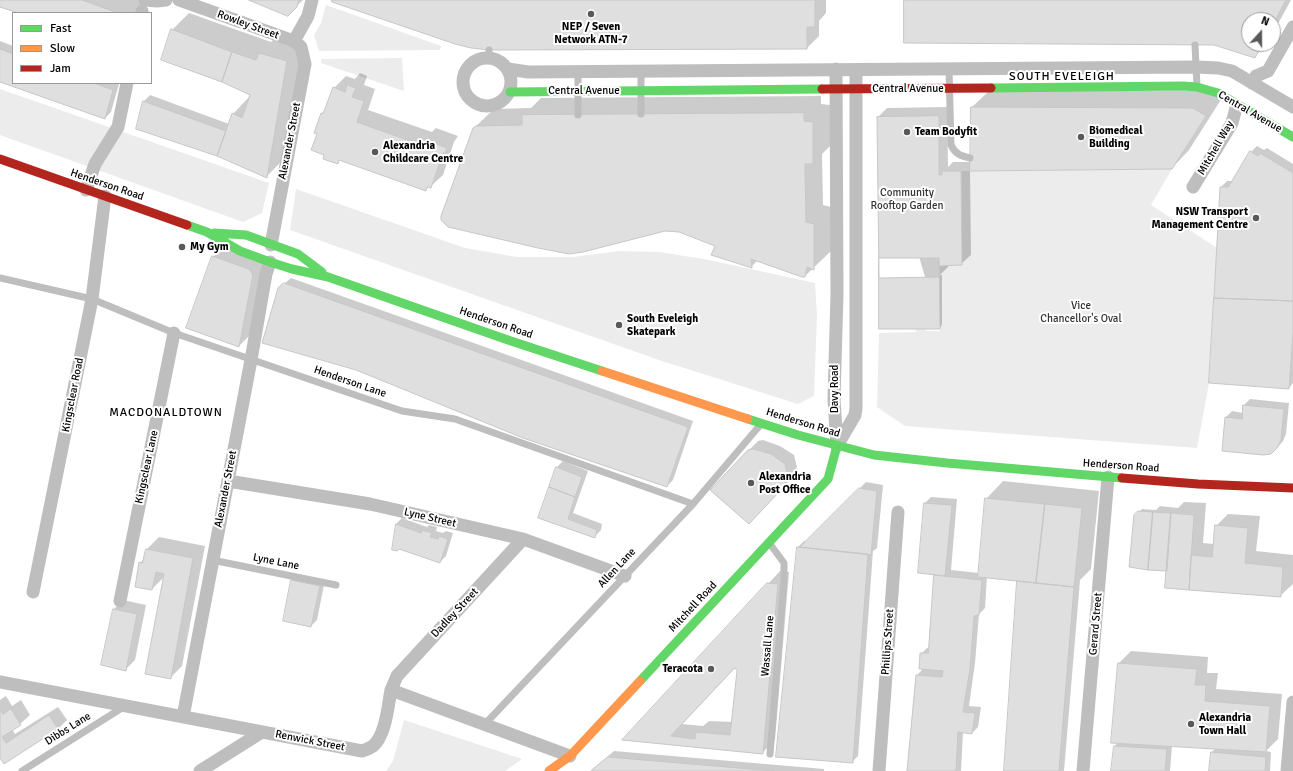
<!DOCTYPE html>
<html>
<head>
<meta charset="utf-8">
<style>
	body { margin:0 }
	#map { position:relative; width:1293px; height:771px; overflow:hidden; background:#fff; font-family:Signika,sans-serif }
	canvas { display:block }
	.legend { position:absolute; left:12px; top:12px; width:140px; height:72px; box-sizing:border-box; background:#fff; border:1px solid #999; margin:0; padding:5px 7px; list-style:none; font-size:12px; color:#000 }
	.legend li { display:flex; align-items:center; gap:8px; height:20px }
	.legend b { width:20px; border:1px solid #999 }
	.north { position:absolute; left:1241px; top:12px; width:40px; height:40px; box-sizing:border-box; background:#fff; border:1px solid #999; border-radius:50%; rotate:21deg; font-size:11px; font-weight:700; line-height:16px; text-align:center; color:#000 }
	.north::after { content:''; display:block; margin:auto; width:14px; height:18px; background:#595959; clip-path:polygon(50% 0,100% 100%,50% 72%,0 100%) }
</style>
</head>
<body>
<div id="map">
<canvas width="1293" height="771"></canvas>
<ul class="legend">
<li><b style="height:5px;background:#63d668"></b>Fast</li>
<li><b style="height:5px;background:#ff974d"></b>Slow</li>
<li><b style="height:5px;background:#b3261e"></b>Jam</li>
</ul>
<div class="north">N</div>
</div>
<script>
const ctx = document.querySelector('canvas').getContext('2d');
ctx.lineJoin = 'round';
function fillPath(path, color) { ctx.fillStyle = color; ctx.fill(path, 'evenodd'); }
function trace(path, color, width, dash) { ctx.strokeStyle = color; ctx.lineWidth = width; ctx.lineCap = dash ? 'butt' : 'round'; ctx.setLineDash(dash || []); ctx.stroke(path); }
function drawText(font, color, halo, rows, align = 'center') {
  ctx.font = font + ' Signika,sans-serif'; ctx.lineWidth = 4; ctx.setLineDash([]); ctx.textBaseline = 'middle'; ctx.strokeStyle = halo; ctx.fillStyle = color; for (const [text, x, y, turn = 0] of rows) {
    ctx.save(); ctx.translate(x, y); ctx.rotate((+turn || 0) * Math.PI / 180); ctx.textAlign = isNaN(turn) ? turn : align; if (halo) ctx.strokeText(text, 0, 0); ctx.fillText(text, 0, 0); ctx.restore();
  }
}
fillPath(new Path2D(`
	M326,5L441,46L440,50L319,51L314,35L321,23Z
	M402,58L404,91L321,63V59Z
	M0,89L269,183L262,213L243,222L0,135Z
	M1172,169L1151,205L1217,248L1209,383L1197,448L905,426L877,407L879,333L917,332L912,327L913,313L940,294L939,266L962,265L961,171ZM940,315V331H925Z
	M296,189L465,248L517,257H573L619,251L660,252L709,260L815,283L817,315L814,396L798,404L659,360L290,230Z
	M404,720L522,759L505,771H386L393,761Z`), '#ececec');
fillPath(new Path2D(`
	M0,0H143L138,13H20L2,6L0,8Z
	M252,0H303L287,15Z
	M333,0H826V13L819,21V36L807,48Z
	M905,0H1291L1273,33V20H1249V44H1267L1255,56L1214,44Z
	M189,13L271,42L277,36L304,43L284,159L266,177L217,155L137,128L144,101L150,95L229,124L233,114L250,96L251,95L172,30Z
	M0,41L13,46V83H117L119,84L111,112L105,118L0,81Z
	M360,73L367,76L364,85L375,89L368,110L432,132L436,128L458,136L454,142L443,175L430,187L429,186L426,189L341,159L337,163L326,154L318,133L321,114L326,109L334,88L346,76L355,79Z
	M990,90L1211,91L1222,98L1189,150L1172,168L970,170L971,255L961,264H948V267L940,275H942V325L940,328L878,117L887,108L947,107L948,167L953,162H971L972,107Z
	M821,96V104L830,105V146L822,154L823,205L831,207V251L805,276L758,260L751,267L716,245L474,128L494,109L531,108L541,98Z
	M1257,146L1264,150L1267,148L1293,164V383L1289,388L1221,187L1227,181H1232L1251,152Z
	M225,244L265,262L251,334L239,346L213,257Z
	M291,278L693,421L673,480L667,486L279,288Z
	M1250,399L1289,403L1286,434L1283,441L1277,448L1226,417L1232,411L1243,413L1244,405Z
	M763,440L780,446L794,455L797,467L789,481L758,514L748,451L758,441Z
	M563,461L588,471L573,513L602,524L601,530L595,536L539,517L557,467Z
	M1003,481L1099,491L1091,569L1080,580L1064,771H1005L1018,580L987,577L985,608L979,614L975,663L969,706L981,707L978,727L972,733L963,732L961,771H908L917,675L924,668L921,654L927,648H929L935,574L919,572L925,503L931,497L957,499L951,570L979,573L986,499Z
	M866,482L883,485L877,548L873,551L858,756L852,762L798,547L804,541L807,542Z
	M1184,502L1206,503L1203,543L1214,544L1216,526L1228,514L1260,516L1256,551L1293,555V584L1280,596L1168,570L1135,516L1142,509L1156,510L1160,506L1178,508Z
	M402,518L427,527L429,525L437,527L436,531L443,533L446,531L453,533L446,556L440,562L396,524Z
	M159,537L205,546L182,666L170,678L165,576L152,589L140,563L145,558L147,549Z
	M780,571L789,572L775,740L762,753L624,740ZM736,667L738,670L733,722L709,721L703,726L682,724Z
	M298,574L325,580L317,620L311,626L292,580Z
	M123,600L146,605L135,660L125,670L114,609Z
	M1131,651L1208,657L1207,673H1218L1216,689L1282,694L1278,739L1266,751L1271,752L1270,771H1210L1212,752L1216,748L1172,746L1170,771H1112L1115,746L1118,742H1112L1119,663Z
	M6,696L12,706L21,700L30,715L20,724L12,729L15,734L58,707L67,720L58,729L0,756V700Z
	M614,751L824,769V771H591Z`), '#0003');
const building = new Path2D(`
	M0,0H82L118,13H18L0,7Z
	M249,0H299L297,7L288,16Z
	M332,0H815V27H807V49L489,50L471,48L455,44L332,2Z
	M904,0H1286L1273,24V20H1249V44H1262L1255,58L1214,45L904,43Z
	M171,29L232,52L222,82L161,60Z
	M0,49L13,54V83H94L113,90L105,119L0,82Z
	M232,52L256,60L259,53L287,61L267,178L217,156L232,113L242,118L250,95L222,82Z
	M347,85L356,88L352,97L364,101L357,122L421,145L423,139L447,148L445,153H443L431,188L427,187L426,191L339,160L338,164L323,159L324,155L311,150L317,134L314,133L321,113L323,114L333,87L345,92Z
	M143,101L226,131L217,156L136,129Z
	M971,107L1193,108L1206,116L1172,169L970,171Z
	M804,113V121L813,122V164H805L806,222L814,224V270L807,267L805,277H802L751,259L752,268L711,255L715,246L679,232L665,231L583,252L569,254L538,248L448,227L441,220V216L473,128L476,126L522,125V115Z
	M939,116V175H942V171H961L962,265L939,266V277L879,278L877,117Z
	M1250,151L1258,156L1260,153L1293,173V301L1214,298L1220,187H1228Z
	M212,256L249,269L253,275L239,347L186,328Z
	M879,258H939L940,329H879Z
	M284,283L688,427L667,487L523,438L356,370L262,343L278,288Z
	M1214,298L1293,301V333L1289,389L1209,383Z
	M1243,405L1284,409L1281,440L1277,448L1271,454L1263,455L1222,451L1225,417L1242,419Z
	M754,449L771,454L785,464L788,477L780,491L749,524L710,490L748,450Z
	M556,467L582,477L575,497L549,487Z
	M549,487L575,497L568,519L597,530L595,538L538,518Z
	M859,488L877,491L871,555L800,547Z
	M985,498L1045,504L1036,583L978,577Z
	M924,503L952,505L945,576L918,573Z
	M1045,504L1082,508L1074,587L1036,583Z
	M1138,511L1153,512L1148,570L1129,567L1134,515Z
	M1153,512L1171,513L1167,571L1148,570Z
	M1171,513L1194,515L1189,590L1165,588Z
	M396,524L421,533L422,530L432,533L430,537L438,539L439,536L448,539L440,563L399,549L397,551L392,550Z
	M1215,525L1248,528L1245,563L1283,567L1281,597L1189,590L1191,555L1212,557Z
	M797,547L868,554L853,763L776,757Z
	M146,549L193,558L171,679L145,674L164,574L156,572L152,590L135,587L139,562L142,563Z
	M934,575L982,580L979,615L974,616L970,669L963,712L975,713L972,734L958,732L956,771H907L916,675L942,677L943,671L919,669L920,653H928Z
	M291,580L320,586L311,627L283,621Z
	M1017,581L1074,587L1059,771H1004Z
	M767,583L778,584L763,754L622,740ZM735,668L737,671L730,735L696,732L695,739L671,736Z
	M113,609L137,614L126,671L101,665Z
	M1118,663L1197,669L1195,685H1206L1205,701L1270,706L1266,752L1111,743Z
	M11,709L21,725L2,737L6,743L49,715L58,729L4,764L0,758V710L3,714Z
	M1114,746L1167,749L1165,771H1111Z
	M1211,752L1266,757L1265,771H1209Z
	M608,757L774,771H591Z`);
fillPath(building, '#dfdfdf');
trace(building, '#c7c7c7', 1);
trace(new Path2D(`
	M1195,45L1197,87
	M488,58L489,50
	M949,69L951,145C955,154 961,156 970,158
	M578,72V115
	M641,72V114
	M0,278L92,299L174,333L402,411L455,419L693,504
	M770,544L784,563V579L770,754
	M212,560L336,585
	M485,724L693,504L761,424
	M22,771L125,706`), '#bebebe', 7);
trace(new Path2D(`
	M145,0L157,1L166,0
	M179,0L294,41L301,47L305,64L271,245
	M142,13V11
	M294,41L308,16L312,0
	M463 82a24 24 0 1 1 48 0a24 24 0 1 1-48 0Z
	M508,69L528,72L1196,67L1218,68L1232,71L1293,107
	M836,69L837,294L834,399L837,446
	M1252,83L1256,76L1268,71L1293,27
	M1193,187L1232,123L1236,108
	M86,190L95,164L118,127L127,83
	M837,446L855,415L856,408V70
	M228,481L370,504L523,539L625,576
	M33,592L92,299L105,196
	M120,601L174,333
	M0,682L362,751C365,750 370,748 373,746C386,735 388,705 391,690L570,756
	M391,690L397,676L523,539
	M183,717L251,360L266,274L270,262
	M200,771L262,732
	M879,771L898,512
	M1083,771L1108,477
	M1287,771L1293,702`), '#bebebe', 13);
trace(new Path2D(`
	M991,88L1183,86L1197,87L1218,93L1293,137
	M510,92L822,89
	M187,225L207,232L240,251L270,262L292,269L328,277L508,340L602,371
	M214,233L246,235L298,254L322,272
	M748,419L798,435L874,455L947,463L1122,478
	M640,681L828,479L837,446`), '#63d668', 9);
trace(new Path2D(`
	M602,371L748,419
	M549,771L570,756L640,681`), '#ff974d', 9);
trace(new Path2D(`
	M822,89L991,88
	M0,159L187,225
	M1122,478L1198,484L1293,488`), '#b3261e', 9);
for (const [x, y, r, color] of [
	[591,14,4,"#595959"],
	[907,132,4,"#595959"],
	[1081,137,4,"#595959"],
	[375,152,4,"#595959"],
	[1256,218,4,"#595959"],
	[182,247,4,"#595959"],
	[619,325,4,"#595959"],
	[751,483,4,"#595959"],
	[711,669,4,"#595959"],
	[1191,724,4,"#595959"]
]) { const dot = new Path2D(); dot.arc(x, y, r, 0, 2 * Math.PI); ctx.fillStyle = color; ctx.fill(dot); trace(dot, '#fff', 1.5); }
drawText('11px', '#000', '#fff', [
	["Rowley Street",248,25,20],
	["Central Avenue",908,89],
	["Central Avenue",584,91],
	["Central Avenue",1250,112,30],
	["Alexander Street",290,141,-79],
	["Mitchell Way",1216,148,-60],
	["Henderson Road",107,185,19],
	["Henderson Road",496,323,19],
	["Henderson Lane",350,382,19],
	["Davy Road",835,389,-90],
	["Kingsclear Road",73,395,-79],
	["Henderson Road",803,423,17],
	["Henderson Road",1121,466,4],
	["Kingsclear Lane",147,467,-78],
	["Alexander Street",226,489,-79],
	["Lyne Street",430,518,13],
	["Lyne Lane",276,562,11],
	["Allen Lane",617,568,-47],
	["Mitchell Road",693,607,-47],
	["Dadley Street",455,613,-47],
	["Gerard Street",1096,624,-85],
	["Phillips Street",888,642,-86],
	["Wassall Lane",768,646,-85],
	["Dibbs Lane",68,729,-32],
	["Renwick Street",310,741,11]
]);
drawText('bold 11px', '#000', '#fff', [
	["NEP / Seven",591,27,"center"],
	["Network ATN-7",591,40,"center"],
	["Biomedical",1089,131],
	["Building",1089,144],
	["Team Bodyfit",915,132],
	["Alexandria",383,146],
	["Childcare Centre",383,159],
	["NSW Transport",1248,212,"right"],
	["Management Centre",1248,225,"right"],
	["My Gym",190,247],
	["South Eveleigh",627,319],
	["Skatepark",627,332],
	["Alexandria",759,477],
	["Post Office",759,490],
	["Teracota",703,669,"right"],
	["Alexandria",1199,718],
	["Town Hall",1199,731]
], 'left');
drawText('11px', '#333', '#fff', [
	["Community",907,193],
	["Rooftop Garden",907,206],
	["Vice",1081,306],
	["Chancellor's Oval",1081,319]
]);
ctx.letterSpacing = '1px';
drawText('12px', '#000', '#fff', [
	["SOUTH EVELEIGH",1062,77],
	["MACDONALDTOWN",166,413]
]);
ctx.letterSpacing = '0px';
</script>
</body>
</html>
